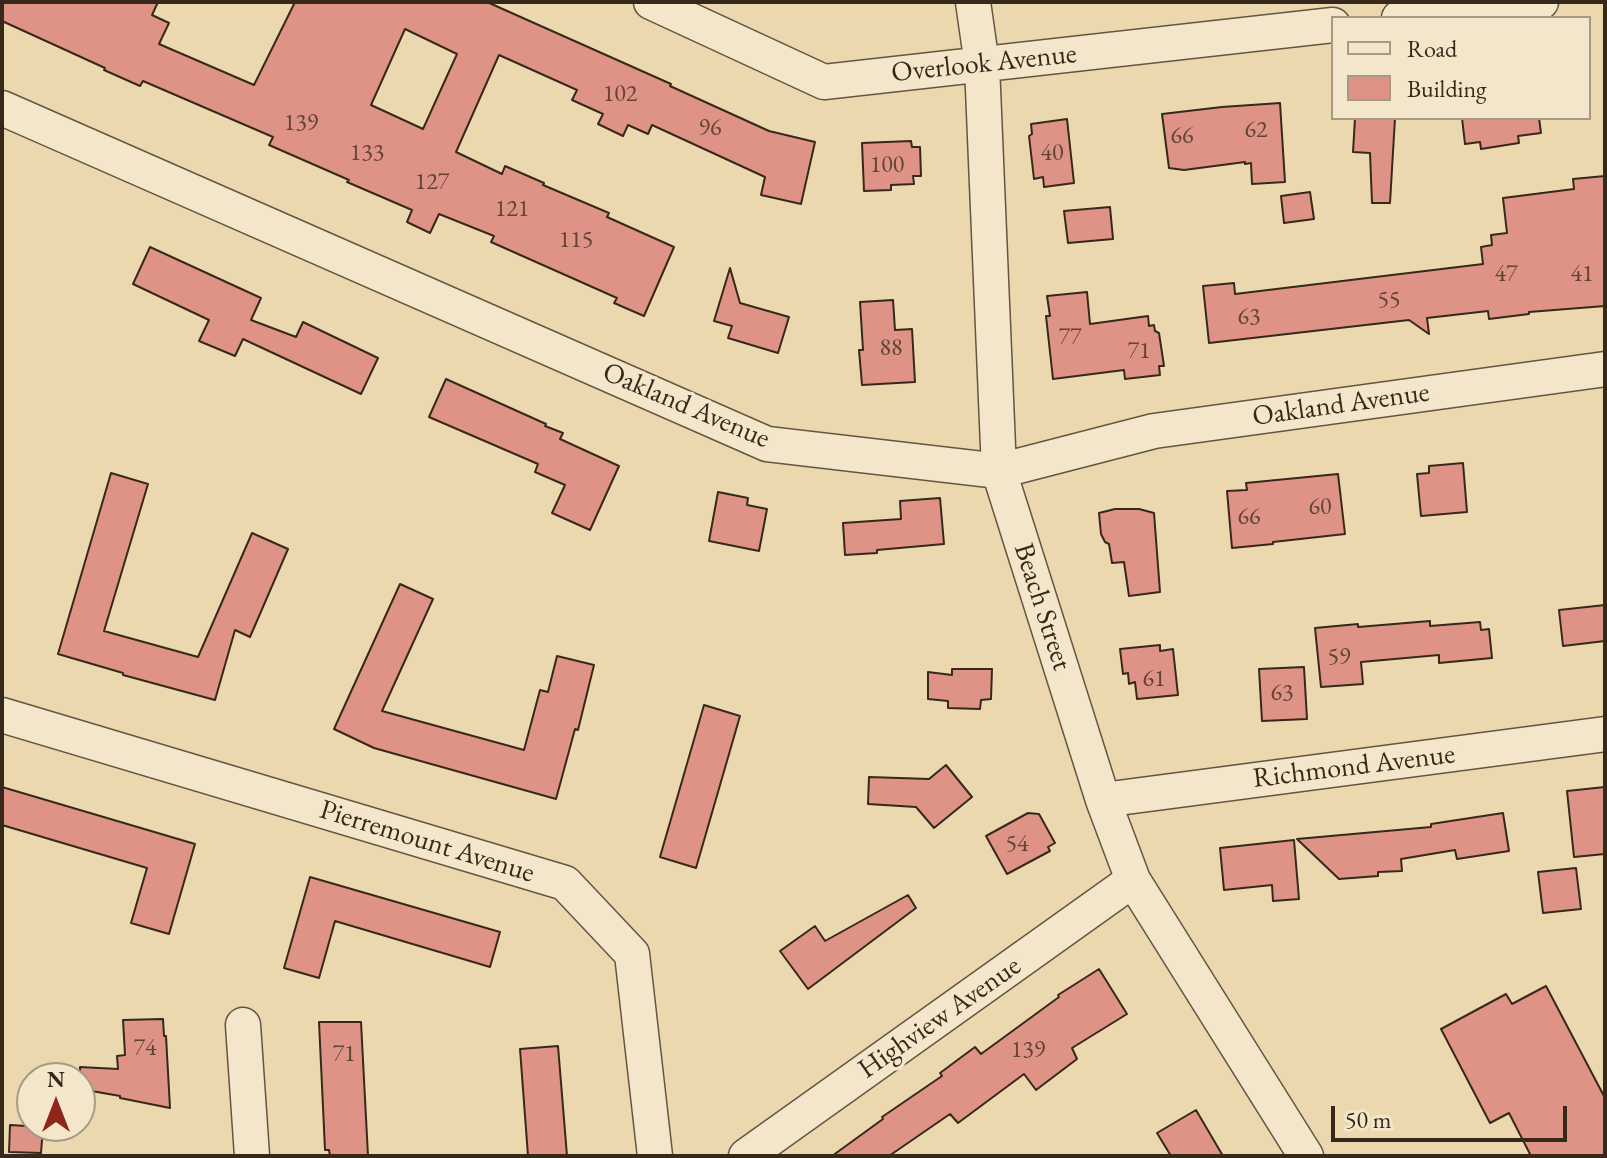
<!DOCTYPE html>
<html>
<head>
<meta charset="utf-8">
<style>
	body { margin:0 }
	#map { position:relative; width:1607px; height:1158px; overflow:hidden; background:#ecd8af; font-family:"EB Garamond",serif }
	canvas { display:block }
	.frame { position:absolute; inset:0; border:4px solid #36291b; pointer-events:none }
	.legend { position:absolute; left:1331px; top:16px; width:260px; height:104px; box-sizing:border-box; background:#f3e6cb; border:2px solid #a79a85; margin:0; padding:10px 14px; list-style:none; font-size:24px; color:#36291b }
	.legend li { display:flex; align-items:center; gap:16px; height:40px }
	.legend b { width:40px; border:2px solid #a79a85 }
	.north { position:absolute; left:16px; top:1062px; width:80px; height:80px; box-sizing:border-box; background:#f3e6cb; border:2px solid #a79a85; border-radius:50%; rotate:0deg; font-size:22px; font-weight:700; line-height:32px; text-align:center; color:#36291b }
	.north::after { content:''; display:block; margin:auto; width:28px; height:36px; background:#8f2418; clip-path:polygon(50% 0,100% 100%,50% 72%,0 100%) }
	.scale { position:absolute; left:1331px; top:1106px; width:236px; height:36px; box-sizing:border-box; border:4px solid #36291b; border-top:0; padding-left:10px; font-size:24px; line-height:28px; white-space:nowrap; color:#36291b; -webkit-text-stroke:6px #f3e6cb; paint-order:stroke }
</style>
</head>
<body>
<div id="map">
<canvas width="1607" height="1158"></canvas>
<div class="frame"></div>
<ul class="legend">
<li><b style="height:10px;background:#f3e6cb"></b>Road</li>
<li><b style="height:22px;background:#df9386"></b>Building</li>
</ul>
<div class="north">N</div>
<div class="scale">50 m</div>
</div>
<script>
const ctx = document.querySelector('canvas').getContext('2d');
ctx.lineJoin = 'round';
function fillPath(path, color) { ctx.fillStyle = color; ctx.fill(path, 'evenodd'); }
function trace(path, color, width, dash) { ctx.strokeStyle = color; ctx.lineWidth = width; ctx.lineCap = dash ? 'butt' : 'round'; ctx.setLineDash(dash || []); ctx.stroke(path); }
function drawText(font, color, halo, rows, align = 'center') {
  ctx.font = font + ' "EB Garamond",serif'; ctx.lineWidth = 7; ctx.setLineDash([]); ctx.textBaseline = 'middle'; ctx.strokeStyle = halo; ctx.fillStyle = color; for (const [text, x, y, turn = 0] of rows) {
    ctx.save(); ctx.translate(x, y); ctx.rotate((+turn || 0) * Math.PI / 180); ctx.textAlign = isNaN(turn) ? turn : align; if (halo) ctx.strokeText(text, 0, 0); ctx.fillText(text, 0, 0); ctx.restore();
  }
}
const building = new Path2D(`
	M2,2H158L152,15L169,23L159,44L254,85L295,2H487L671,84L670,86L769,131L815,142L801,204L761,195L765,177L652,125L648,134L628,125L623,136L598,124L603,114L572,100L577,90L499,55L456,152L502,174L505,166L544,183L543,185L609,213L607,217L674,247L644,316L614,303L617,298L491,242L494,236L439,214L430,233L407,222L412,210L347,182L349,180L269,145L273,137L143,81L140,86L104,70L105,68L2,21ZM405,29L457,54L423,129L371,105Z
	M1280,103L1285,182L1252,184L1251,163L1245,164V162L1184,170L1169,168L1162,114L1222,107Z
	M1355,118H1395L1390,203H1372L1370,153L1353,152Z
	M1462,118H1539L1541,133L1518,136L1519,143L1481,149L1480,142L1465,144Z
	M1067,119L1074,183L1044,187L1043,177L1034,179L1029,136L1032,134L1031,124Z
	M911,141L912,147H920L921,176H913L914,184L891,185V190L864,191L862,143Z
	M1605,176V306L1529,312V314L1489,319L1488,311L1427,318L1429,334L1409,320L1209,343L1203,286L1234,283L1235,294L1483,264L1481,247L1492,245L1491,235L1507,233L1503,198L1574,189L1573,179Z
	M1310,192L1314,219L1284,223L1281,196Z
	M1110,207L1113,239L1068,243L1064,211Z
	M150,247L261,298L251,320L296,337L303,322L378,358L361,394L243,339L235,356L199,341L209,320L133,284Z
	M730,268L740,303L789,317L778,353L728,338L732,326L714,321Z
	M1087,292L1090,324L1148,316L1149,326L1154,325L1155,331L1159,333L1164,366H1159L1160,375L1125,379L1124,370L1053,379L1046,316H1050L1047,296Z
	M893,300L895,330L912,329L915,382L862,385L859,350H863L860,302Z
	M446,379L546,424L545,426L563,433L560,439L619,466L590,530L552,513L565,485L535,472L538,464L429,417Z
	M1463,463L1467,512L1421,516L1417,474L1429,473V466Z
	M111,473L148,484L104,631L198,657L252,533L288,549L250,637L235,630L215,700L123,675V673L58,654Z
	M1338,474L1345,534L1273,542V544L1232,548L1227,491L1247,490L1246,483Z
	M718,492L748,498L747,505L767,509L759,551L709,541Z
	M940,498L944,544L877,550V553L845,555L843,523L901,519L900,501Z
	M1115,509H1139L1154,513L1160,592L1129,596L1124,562L1112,563L1109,544L1105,542L1101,534L1099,513Z
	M400,584L433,599L382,711L524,750L540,690L548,692L557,656L594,665L578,730L575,729L556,799L374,748L334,729Z
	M1605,605V641L1563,646L1559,610Z
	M1430,621V626L1480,622L1481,630L1489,629L1492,658L1439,663V655L1361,662L1363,684L1321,687L1315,628L1358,624V627Z
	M1160,645V651L1173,649L1178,695L1137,699L1135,682L1129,684L1128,673L1123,674L1120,649Z
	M1304,667L1307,719L1262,721L1259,669Z
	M952,669H992L991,699L981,700L980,709L948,708V701L928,699V672L952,675Z
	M704,705L740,716L696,868L660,857Z
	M946,765L972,797L934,828L916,807L868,804L869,777L929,779Z
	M2,787L195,844L169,934L131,923L147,868L2,825Z
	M1605,787V854L1574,857L1567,791Z
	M1028,813L1039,814L1055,843L1048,847L1050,851L1007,874L986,836Z
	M1503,813L1509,851L1457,859L1455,850L1401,859L1402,871L1378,872V876L1339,879L1297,839L1431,827V824Z
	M1294,840L1299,899L1273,901L1272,885L1224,890L1220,848Z
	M1576,868L1581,909L1543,913L1538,872Z
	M310,877L500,932L490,967L335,921L319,978L284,968Z
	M908,895L916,908L808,989L780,951L815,926L825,941Z
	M1099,969L1127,1014L1072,1048L1077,1059L1036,1090L1024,1074L958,1123L950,1114L889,1156H832L883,1119L882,1117L942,1076L940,1073L975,1047L981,1054L1059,997L1058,995Z
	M1546,986L1605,1098V1156H1531L1509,1113L1490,1123L1441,1029L1506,994L1512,1004Z
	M163,1019L164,1036H166L170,1108L120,1098V1096L80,1089V1067L118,1069L117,1056L125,1055L123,1020Z
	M319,1022H361L368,1156H330L329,1150H325Z
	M558,1046L567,1156H528L520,1049Z
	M1196,1110L1223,1156H1171L1157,1133Z
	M10,1125L43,1127L41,1153L9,1152Z`);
fillPath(building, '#df9386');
trace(building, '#36291b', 2);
const minor = new Path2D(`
	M651,2L824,82L1333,25
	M973,2L982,65L999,471L1103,800L1133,880L1306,1156
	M1399,18L1541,2
	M2,108L767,444L999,471L1154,431L1605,369
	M2,715L565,883L632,954L655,1156
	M1103,800L1605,734
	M243,1025L252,1156
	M746,1156L1133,880`);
trace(minor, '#645540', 37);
trace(minor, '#f3e6cb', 34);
drawText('24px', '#604436', null, [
	["102",620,94],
	["139",301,123],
	["96",710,128],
	["62",1256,130],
	["66",1182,136],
	["133",367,153],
	["40",1052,153],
	["100",887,165],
	["127",432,182],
	["121",512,209],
	["115",576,240],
	["47",1506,274],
	["41",1582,274],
	["55",1389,300],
	["63",1249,317],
	["77",1070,337],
	["88",891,348],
	["71",1139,351],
	["60",1320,507],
	["66",1249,517],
	["59",1339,657],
	["61",1154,679],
	["63",1282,693],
	["54",1017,844],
	["74",145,1048],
	["139",1028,1050],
	["71",344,1054]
]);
drawText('28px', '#36291b', '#f3e6cb', [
	["Overlook Avenue",984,64,-6],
	["Oakland Avenue",1341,405,-8],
	["Oakland Avenue",686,406,23],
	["Beach Street",1042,607,72],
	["Richmond Avenue",1354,767,-7],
	["Pierremount Avenue",427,842,17],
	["Highview Avenue",940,1018,-35]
]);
</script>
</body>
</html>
